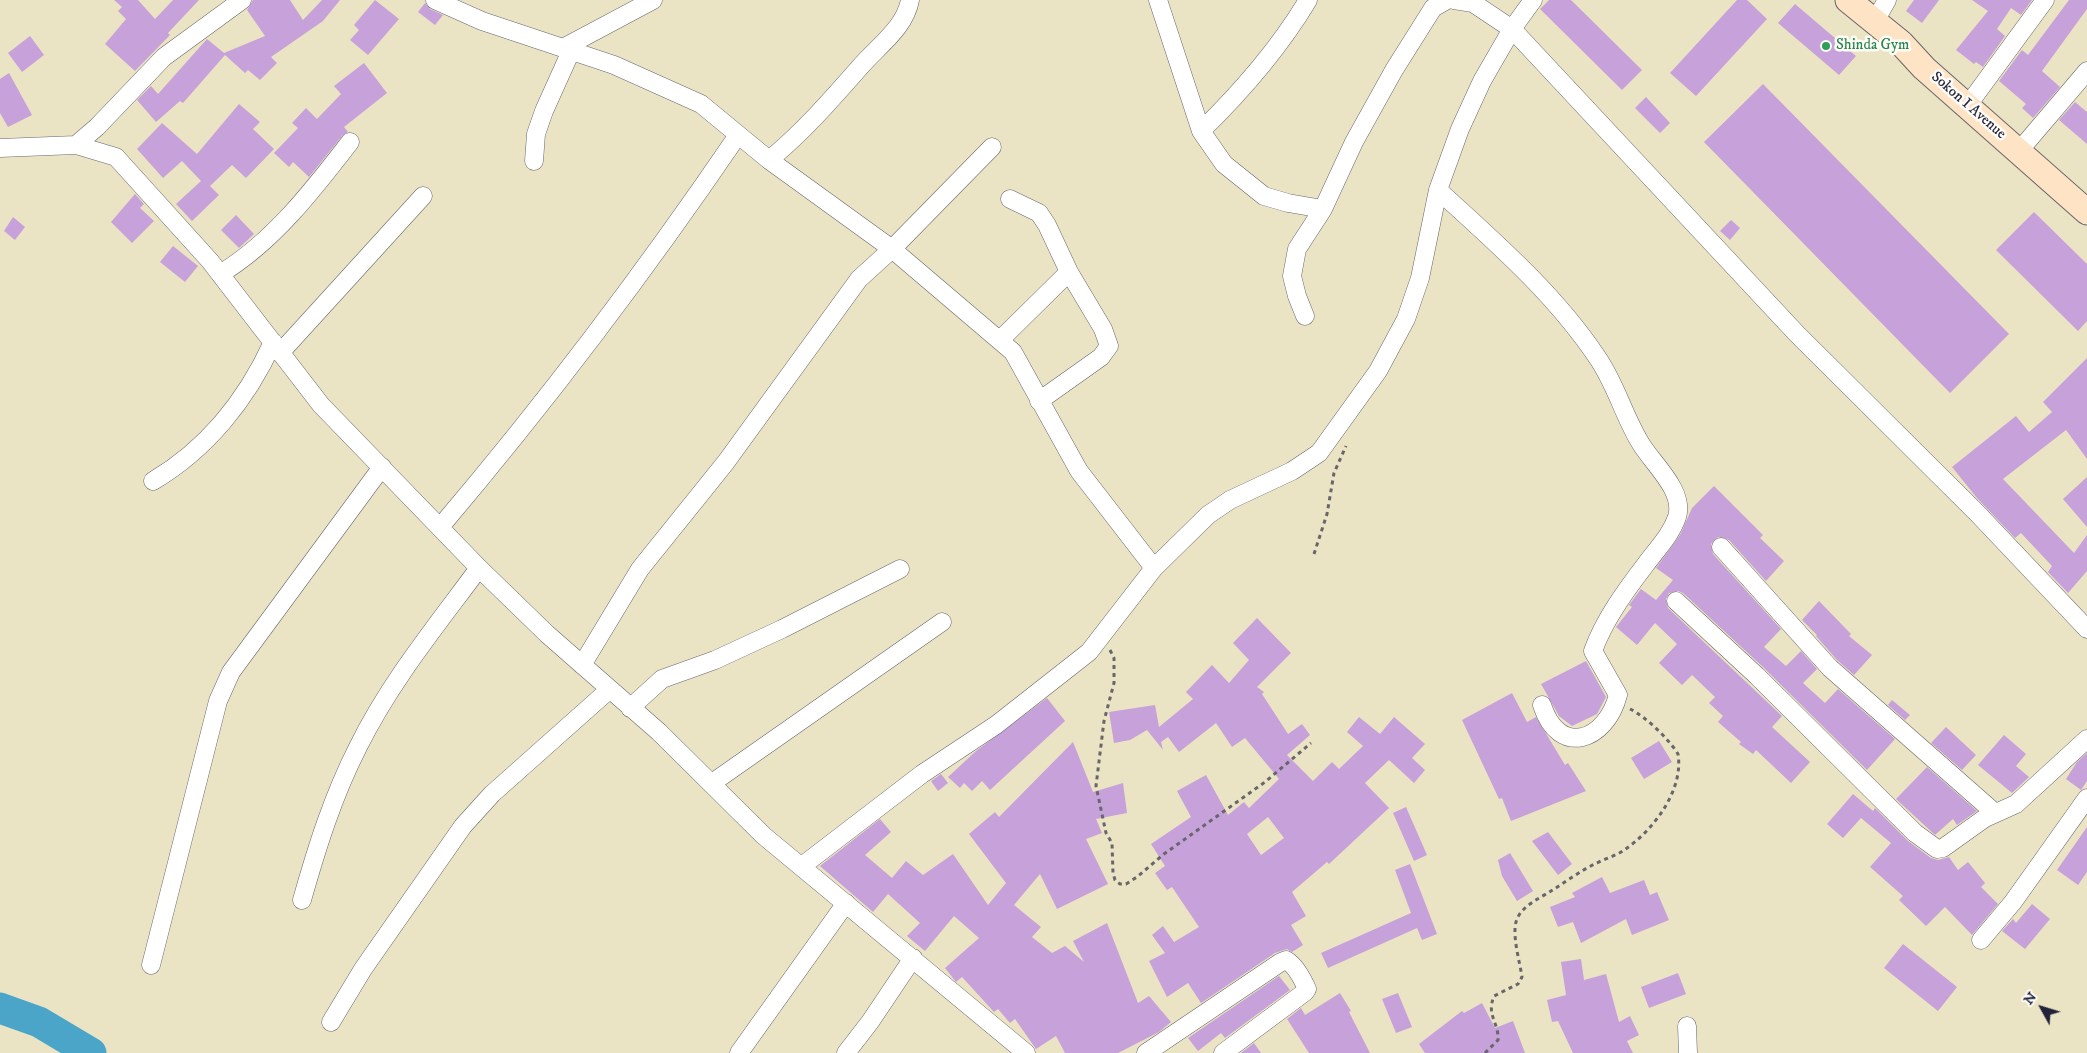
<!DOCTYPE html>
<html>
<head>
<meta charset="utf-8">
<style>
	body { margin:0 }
	#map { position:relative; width:2087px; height:1053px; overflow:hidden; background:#eae4c4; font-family:"IM FELL DW Pica",serif }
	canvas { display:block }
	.north { position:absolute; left:2017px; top:983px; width:50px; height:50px; -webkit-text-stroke:4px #fdfcf7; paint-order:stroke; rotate:309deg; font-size:14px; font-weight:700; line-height:20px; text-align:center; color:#22223b }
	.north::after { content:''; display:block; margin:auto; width:18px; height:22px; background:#22223b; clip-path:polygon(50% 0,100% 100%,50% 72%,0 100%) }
</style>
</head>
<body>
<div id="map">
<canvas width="2087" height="1053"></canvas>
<div class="north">N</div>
</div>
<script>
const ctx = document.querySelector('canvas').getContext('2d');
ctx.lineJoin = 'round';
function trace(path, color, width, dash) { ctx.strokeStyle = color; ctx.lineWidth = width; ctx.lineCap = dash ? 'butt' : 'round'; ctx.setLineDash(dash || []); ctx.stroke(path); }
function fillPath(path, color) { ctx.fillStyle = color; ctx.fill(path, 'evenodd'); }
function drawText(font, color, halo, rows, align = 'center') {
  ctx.font = font + ' "IM FELL DW Pica",serif'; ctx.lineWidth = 5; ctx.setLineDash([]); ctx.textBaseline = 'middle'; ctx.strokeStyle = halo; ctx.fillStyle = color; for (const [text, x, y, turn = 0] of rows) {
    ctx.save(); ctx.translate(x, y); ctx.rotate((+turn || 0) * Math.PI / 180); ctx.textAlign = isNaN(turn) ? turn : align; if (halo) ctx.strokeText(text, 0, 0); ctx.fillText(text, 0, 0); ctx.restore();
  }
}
trace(new Path2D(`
	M0,1008L39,1022L91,1053`), '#4aa5c8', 31);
fillPath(new Path2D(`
	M114,0H138L155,19L173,0H199L168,33L170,35L135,71L105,44L126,19L118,11L122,7Z
	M253,0H290L303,20L322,0H340L323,21L271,57L277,63L260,80L248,70L245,73L225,55L183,103L180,101L156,122L137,100L151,86L158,94L207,39L224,53L265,36L247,10Z
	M375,0L399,19L368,55L350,40L359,30L354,25Z
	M1549,0H1571L1642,70L1622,90L1540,9Z
	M1737,0H1747L1767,19L1696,96L1670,73Z
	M1914,0H1939L1922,23L1906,11Z
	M1972,0H2032L2021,15L2011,8L1997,29L2005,36L1983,67L1976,62L1974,64L1956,50L1988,11Z
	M2069,0H2087V9L2042,71L2060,87L2033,118L2022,108L2026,104L1999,81L2022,50L2028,55Z
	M425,3L430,9L443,15L435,25L418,12Z
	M1795,4L1856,56L1839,75L1778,23Z
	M30,36L44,55L22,72L8,53Z
	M364,63L387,93L344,127L348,132L342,136L309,177L293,162L289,167L274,153L298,128L292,123L306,108L317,119L341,94L334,86Z
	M9,73L32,115L8,127L0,113V79Z
	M1763,84L2009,334L1950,393L1704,142Z
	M1646,97L1670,123L1660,133L1635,108Z
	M2075,102L2087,112V144L2059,120Z
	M239,104L260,122L253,129L274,149L246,178L232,165L210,186L219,195L192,221L176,204L201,181L182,161L163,178L137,149L162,123L197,154Z
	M135,194L144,204L140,208L154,221L132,243L111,222Z
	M2034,212L2087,264V321L2078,331L1996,250Z
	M236,215L254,234L239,248L221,230Z
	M13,217L25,227L15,240L4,231Z
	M1731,220L1740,228L1730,240L1720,231Z
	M173,246L198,266L185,282L160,262Z
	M2087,358V459L2066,430L2003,479L2074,553L2087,535V571L2068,593L2048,572L2052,566L2021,533L2015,538L1977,498L1952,467L2016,416L2029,432L2052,412L2043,402Z
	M2087,477V527L2063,499Z
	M1714,486L1763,535L1760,538L1784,561L1766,581L1729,540L1718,537L1711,544L1713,554L1781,629L1764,647L1786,666L1801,651L1817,669L1803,683L1825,703L1838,689L1895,739L1867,770L1764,668L1683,593L1678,591L1669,593L1666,599L1668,608L1782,716L1772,727L1810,762L1791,783L1756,750L1753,754L1739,744L1741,742L1718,722L1723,716L1709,703L1715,697L1692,675L1682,685L1659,663L1677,644L1655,623L1637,645L1616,627L1632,607L1629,605L1641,589L1656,600L1673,580L1656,568L1680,535L1692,508Z
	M1819,601L1851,634L1849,636L1872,655L1854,675L1837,660L1816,636L1817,635L1802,620Z
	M1257,618L1291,653L1257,687L1264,692L1262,694L1288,734L1302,724L1310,735L1287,755L1313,781L1332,762L1339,769L1363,746L1347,732L1359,717L1380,734L1394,717L1425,744L1412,758L1425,770L1414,783L1389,760L1365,783L1389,808L1329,864L1327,862L1292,892L1306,916L1291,925L1303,945L1292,952L1287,949L1275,953L1201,1003L1188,983L1167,997L1149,961L1165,953L1152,935L1163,926L1174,942L1199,927L1172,887L1167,890L1155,873L1165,866L1151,844L1191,817L1177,791L1206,775L1228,815L1244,802L1249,808L1279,779L1245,738L1232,747L1216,723L1179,752L1168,737L1161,742L1163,750L1147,730L1130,740L1114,743L1109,712L1155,705L1159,727L1193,699L1186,692L1212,665L1229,683L1249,660L1233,643ZM1268,817L1284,838L1261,855L1247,834Z
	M1586,661L1606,697L1597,714L1572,726L1559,716L1541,684Z
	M1512,693L1527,722L1536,717L1565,765L1568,763L1586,791L1511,821L1502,798L1499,799L1462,720Z
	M1047,698L1065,721L990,790L982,781L972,791L964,783L960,788L948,777L976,751Z
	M1892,700L1910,715L1905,720L1888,705Z
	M1946,727L1976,755L1962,770L1931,743Z
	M2004,735L2026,754L2016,766L2029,777L2012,793L1978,765Z
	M1659,741L1672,762L1644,779L1631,758Z
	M1073,742L1093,792L1123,783L1127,813L1096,819L1102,833L1086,839L1108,884L1057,909L1040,874L1014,905L1041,927L1032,937L1052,953L1065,946L1084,962L1073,941L1107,923L1138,1003L1149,996L1171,1022L1159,1032L1118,1053H1065L1056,1036L1036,1049L1015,1019L1010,1023L998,1009L994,1012L962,977L956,982L945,968L979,938L954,916L925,951L907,936L920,923L888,894L873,912L820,866L880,819L891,832L865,855L892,878L906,861L923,875L953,854L988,905L1006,883L969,834L995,812L999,817Z
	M2087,753V781L2081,790L2066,779L2077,762Z
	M1927,767L1977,811L1957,825L1953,819L1935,835L1896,799Z
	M941,774L948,783L938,791L931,781Z
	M1853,794L1873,811L1875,808L1908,841L1931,858L1938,860L1949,857L1958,870L1968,862L1985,883L1981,887L1998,904L1972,935L1945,907L1926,926L1899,900L1903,896L1870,867L1891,843L1861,818L1843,838L1827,824Z
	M1406,807L1427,855L1414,861L1393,813Z
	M2087,827V872L2078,885L2057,870Z
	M1548,832L1572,864L1558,875L1532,841Z
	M1510,853L1533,891L1517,901L1502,876L1498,860Z
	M1410,864L1437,934L1422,940L1417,928L1328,968L1321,953L1411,913L1395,870Z
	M1602,877L1610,893L1644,880L1650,895L1657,892L1669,920L1632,935L1626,919L1581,943L1573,922L1558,927L1550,907L1575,897L1572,893Z
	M2032,904L2050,919L2025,949L2002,931L2013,919L2016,923Z
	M1903,944L1957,987L1938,1011L1884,968Z
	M1581,959L1584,980L1606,974L1619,1022L1630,1016L1639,1035L1627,1041L1633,1053H1573L1558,1021L1552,1022L1547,1000L1566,995L1561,962Z
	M1678,973L1686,994L1649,1008L1641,987Z
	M1279,976L1290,990L1225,1038L1221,1033L1198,1051L1188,1038Z
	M1340,993L1351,1011L1349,1012L1370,1053H1309L1287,1019L1301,1008L1305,1015Z
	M1398,993L1412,1027L1396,1033L1382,999Z
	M1482,1003L1495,1028L1513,1021L1525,1053H1425L1419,1044L1462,1011L1464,1013Z
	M1254,1043L1261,1053H1241Z`), '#c7a1d9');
const street = new Path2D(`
	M435,0L482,21L614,65L701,104L769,160L892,249L1013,352L1079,471L1154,568
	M1158,0L1201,131L1224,164L1264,196L1288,203L1323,209
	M1454,0L1473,3L1512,29L1797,334L1977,513L2087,629
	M1875,21L1887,0
	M563,48L653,0
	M1968,105L2045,0
	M1201,131C1242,91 1278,50 1308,0
	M76,145L116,157L210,261L321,405L479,568L547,634L659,732L764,836L1026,1053
	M0,148L76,145L97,127L164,57L242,0
	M2019,151L2087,71
	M769,160C803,132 831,100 860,67C878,46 905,28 910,0
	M534,161L536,134L544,111L571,51
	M1438,190C1495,242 1554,293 1597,357C1616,384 1624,417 1641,444C1653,464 1685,491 1677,517C1671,535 1657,549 1646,564C1626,590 1604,620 1593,651L1618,695C1606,741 1559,758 1542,705
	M1010,199L1039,213L1047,225L1069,272L1103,329L1109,346L1101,357L1039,401
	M220,274C273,242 313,190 350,142
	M1305,316L1297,296L1292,276L1297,249L1323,209L1354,142L1394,70L1433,8L1447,0
	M1000,340L1069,272
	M280,353L423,196
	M153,481C207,449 247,399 273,342
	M441,526C547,401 646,270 738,135
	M1721,547L1830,668L1995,813
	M1676,601L1757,676L1915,833L1937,849L1943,848L1985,818L2016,804L2087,739
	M582,665L640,569L726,462L859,279L892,249L992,147
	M630,708L662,679L715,660L782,629L900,569
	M712,783L942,622
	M802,866L922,774L996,725L1089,652L1154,568L1208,515L1230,500L1292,471L1319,453L1378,371L1406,319L1420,278L1438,190L1460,129L1482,81L1512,29L1533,0
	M302,900C317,847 333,796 358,747C390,682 437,625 479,568
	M1981,940L2013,902L2087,798
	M151,965L218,701L231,672L382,467
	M331,1022L363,969L463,826L492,794L610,689
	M1687,1026L1688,1053
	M739,1053L846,903
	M846,1053L870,1022L913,958
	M1146,1053L1281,962L1286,960C1295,965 1303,980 1307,989L1305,992L1223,1053`);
const secondary = new Path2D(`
	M1848,0L1901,43L1924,68L2087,212`);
trace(street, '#68666b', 19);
trace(secondary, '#68666b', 27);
trace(new Path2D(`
	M1314,554L1327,514L1334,473L1346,446
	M1110,650L1114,658V683L1104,721L1096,786L1106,833L1112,843L1113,873L1115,880L1120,884H1126L1137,877L1164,854L1265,782L1311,743
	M1485,1053L1498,1040C1499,1022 1486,1016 1494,996L1518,984L1522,977C1520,962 1510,930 1518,917C1524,905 1540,898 1551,891C1566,882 1581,870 1597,863C1606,858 1616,856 1624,850C1653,831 1684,790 1678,754C1668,738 1646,717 1630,709`), '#68666b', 3, [4, 4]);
trace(street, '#fff', 18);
trace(secondary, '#fee4c5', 25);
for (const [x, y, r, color] of [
	[1826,46,5,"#2e9e5b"]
]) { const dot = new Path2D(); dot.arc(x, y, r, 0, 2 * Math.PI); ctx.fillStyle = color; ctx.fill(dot); trace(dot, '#fdfcf7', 2); }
drawText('15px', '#27864d', '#fdfcf7', [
	["Shinda Gym",1836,46]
], 'left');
drawText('15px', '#22223b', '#fdfcf7', [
	["Sokon I Avenue",1968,106,41]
]);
</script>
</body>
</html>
